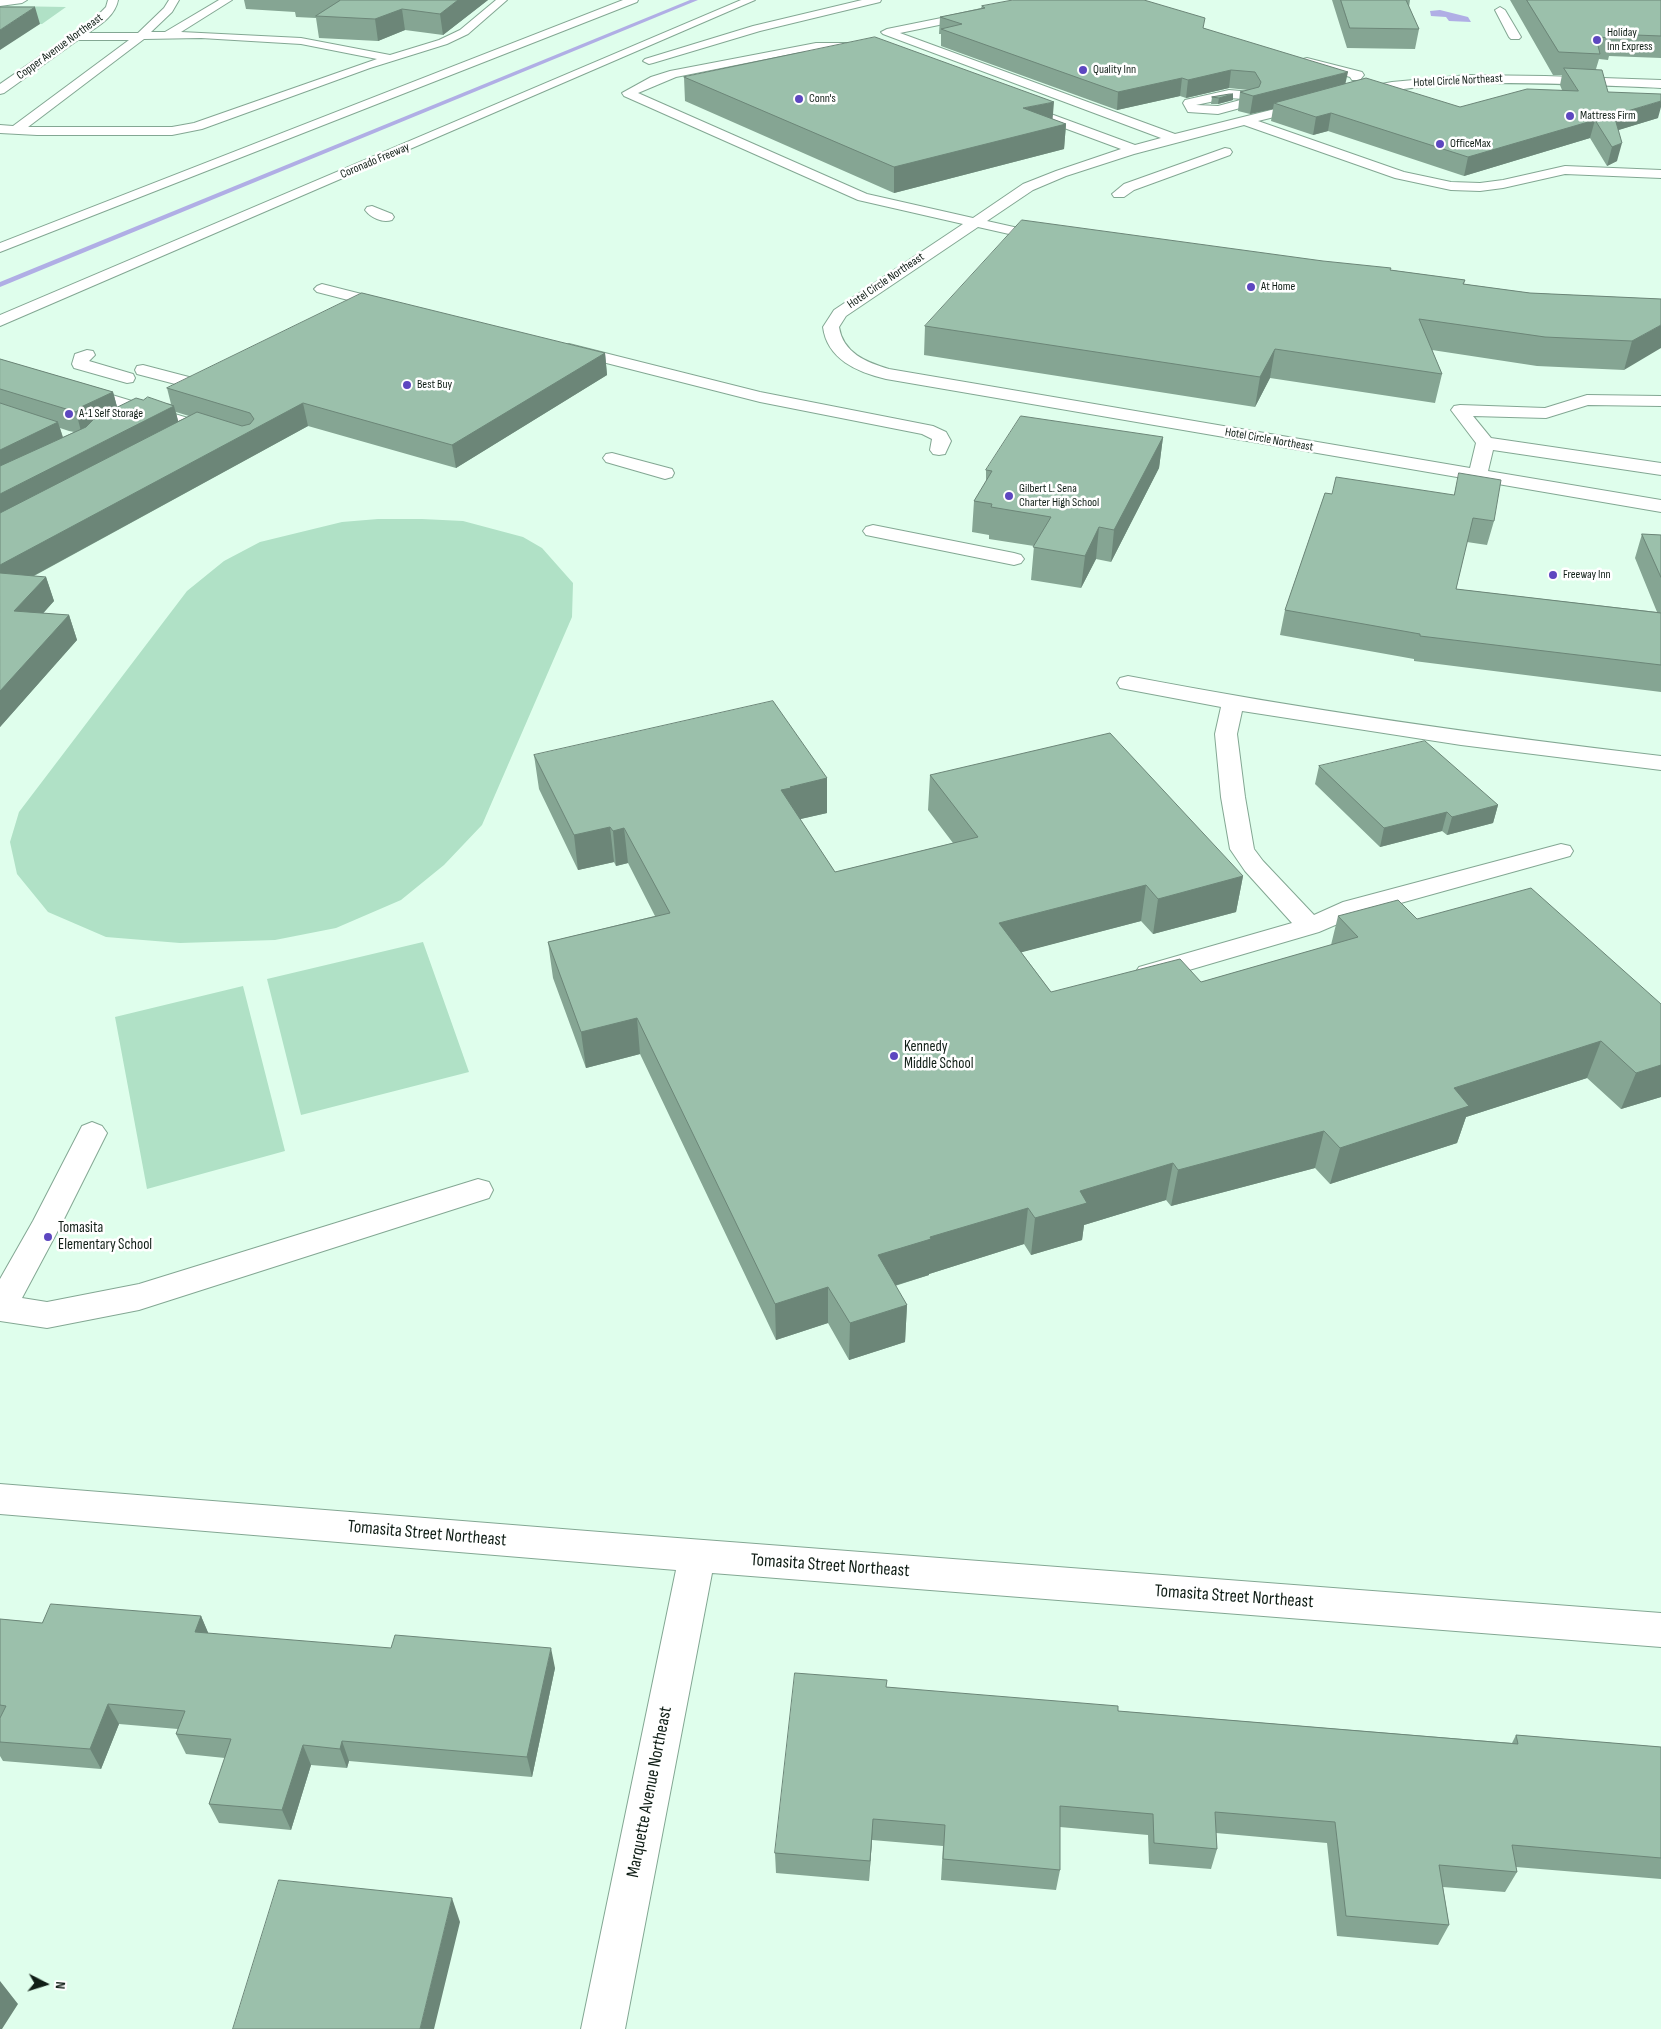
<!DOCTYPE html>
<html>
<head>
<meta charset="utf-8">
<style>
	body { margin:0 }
	#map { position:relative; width:1661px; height:2029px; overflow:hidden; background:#dffeec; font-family:"Sofia Sans Condensed",sans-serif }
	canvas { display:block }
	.north { position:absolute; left:20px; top:1959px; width:50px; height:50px; -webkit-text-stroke:4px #fff; paint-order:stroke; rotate:95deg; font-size:14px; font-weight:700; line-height:20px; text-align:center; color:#101e16 }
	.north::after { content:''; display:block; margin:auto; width:18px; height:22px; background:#101e16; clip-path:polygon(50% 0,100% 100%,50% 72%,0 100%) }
</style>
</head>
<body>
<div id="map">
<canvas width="1661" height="2029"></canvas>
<div class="north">N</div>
</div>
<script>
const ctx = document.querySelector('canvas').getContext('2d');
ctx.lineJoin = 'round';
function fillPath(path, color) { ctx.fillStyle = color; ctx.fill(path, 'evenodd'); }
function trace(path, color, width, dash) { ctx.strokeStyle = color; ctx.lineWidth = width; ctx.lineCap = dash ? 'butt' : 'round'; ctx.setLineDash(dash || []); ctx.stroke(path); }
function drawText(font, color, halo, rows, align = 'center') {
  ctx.font = font + ' "Sofia Sans Condensed",sans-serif'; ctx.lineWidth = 5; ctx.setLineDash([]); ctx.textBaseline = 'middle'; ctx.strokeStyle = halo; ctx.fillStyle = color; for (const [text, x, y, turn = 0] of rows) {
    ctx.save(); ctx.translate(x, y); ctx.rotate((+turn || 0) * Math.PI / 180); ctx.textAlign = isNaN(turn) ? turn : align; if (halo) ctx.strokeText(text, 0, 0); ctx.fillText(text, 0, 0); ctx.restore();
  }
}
fillPath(new Path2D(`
	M7,6L66,7L42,24L0,23V7Z
	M378,519H422L463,521L523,537L542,548L573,583L572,617L482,825L444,865L401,900L336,928L275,940L180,943L106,937L48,912L17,874L10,842L19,812L187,591L224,561L260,542L342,522Z
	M423,942L469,1072L301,1115L267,979Z
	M243,986L285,1151L147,1189L115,1017Z`), '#b0e1c6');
fillPath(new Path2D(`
	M1440,10L1468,17L1471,22L1449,21L1446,17L1431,16L1430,11Z`), '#b0aee5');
fillPath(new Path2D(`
	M690,0H698L0,287V282Z`), '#b0aee5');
const minor = new Path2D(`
	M0,0H27L22,3L0,6Z
	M108,0H118C115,16 100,25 88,33H138L164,8L169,0H179L172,12L151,32H165L219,0H232L181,32L301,38L390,55L439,40L460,30L496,0H507L468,34L447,44L370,68L202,129L172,135H37L0,133V125L13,126L129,40H78L4,93L0,94V84L94,19L106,7ZM201,38L301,44L377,59L194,123L172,127H28L144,39Z
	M1030,0H1051L1046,3L900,33L1175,134L1307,101L1313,105L1311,108L1258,121L1404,172L1451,182L1480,183L1503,180L1565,166L1661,170V178L1565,174L1503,188L1480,191L1451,190L1395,178L1244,125L1134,154L1066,176L1033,190L987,221L1054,236L1056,239L1054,242L1049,243L978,227L846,316L839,327C843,353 866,362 889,369L1470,468L1476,443L1451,410L1454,406L1460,405L1545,408L1587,395L1661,396V406L1588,405L1546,418L1473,416L1491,438L1661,463V475L1493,450L1488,471L1661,500V512L886,379C857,372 827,359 823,327L834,310L963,224L858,200L624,96L622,93L651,77L670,71L816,43H846L880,51L882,53L876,56L846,50L801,52L676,77L638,93L867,194L973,218L1023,184L1056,171L1121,149L1013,109L1011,106L1013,103H1021L1135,145L1161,138L883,34L881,32L887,29Z
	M1500,7L1505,10L1521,37L1519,39H1511L1509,37L1495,10Z
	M1307,58L1362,72L1364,75L1360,80H1352L1350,77L1303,63L1301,61L1303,59Z
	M1468,75L1545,76L1661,80V88C1556,84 1458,76 1354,97L1348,93L1350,90L1392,82Z
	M1229,90L1252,92L1257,101L1255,104L1218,114L1188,112L1183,103L1185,100ZM1229,98L1244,99L1218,106L1196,105Z
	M1225,148L1230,149L1232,152L1230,155L1134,190L1124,197H1114L1112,194L1124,184Z
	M372,206L392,214L394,217L392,220C382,223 371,218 365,210L367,207Z
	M322,284L397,303L399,306L397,309L391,311L317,292L314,289L317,286Z
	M569,344L760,392L933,426L946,432L951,441L945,454L939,455L933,454L930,450L932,439L922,434L760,402L563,352L561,349L563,346Z
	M87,350L93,351L95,355L89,361L133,374L135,378L133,382L127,383L74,368L72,364L75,354Z
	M143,365L208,382L211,386L208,390L202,391L137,374L135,370L137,366Z
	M79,385L221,428L224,432L221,436L215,437L209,436L73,394L70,390L73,386Z
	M612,453L672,469L674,473L672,477L665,479L606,462L603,458L606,454Z
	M873,525L1014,553L1021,555L1024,559L1021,563L1014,565L866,535L863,531L866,527Z
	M1128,676C1305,710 1482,735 1661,756V770L1461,745L1242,711L1237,734L1245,797L1254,849L1263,861L1314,915L1343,902L1561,844L1570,846L1573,851L1570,856L1361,914L1319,932L1148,982L1139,979L1135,973L1139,967L1292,923L1245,871L1230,849L1221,797L1215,734L1221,707L1120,688L1117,683L1120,678Z
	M92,1122L102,1126L107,1133L62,1223L22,1298L47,1302L139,1284L478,1179L489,1182L493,1190L489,1198L139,1310L47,1328L0,1321V1279L33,1221L82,1126Z
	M0,1484L625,1534L1661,1613V1647L712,1573L625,2029H581L676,1570L0,1514Z`);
const highway = new Path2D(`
	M623,0H638L637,2L0,252V243Z
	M741,0H755L0,326V315Z
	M862,0H881L880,2L760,31L653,63L649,64L643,61L645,59L753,26Z`);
trace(minor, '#83a793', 2);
trace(highway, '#83a793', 2);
fillPath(minor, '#fff');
fillPath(highway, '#fff');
fillPath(new Path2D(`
	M244,0H488L443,35L405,30L378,41L319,38L316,18L296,17L295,12L246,9Z
	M1332,0H1410L1409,7L1419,29L1415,49L1347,48Z
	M1510,0H1661V58L1609,56L1608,60L1599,59L1596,69L1608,92L1658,118L1618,130L1617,161L1607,166L1590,138L1464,176L1328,131L1313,135L1271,121L1273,109L1250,114L1238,111L1240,92L1248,90L1229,88L1186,98L1180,96L1117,110L941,46V34H939L940,17L981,8L982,6L1204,28L1345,84L1460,107L1562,90L1560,85L1562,75H1553Z
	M684,77L1052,119L1066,124L1064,149L894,193L685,101Z
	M1230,94L1233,100L1218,104H1211L1212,97Z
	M1391,270L1465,280L1464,284L1530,293L1661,299L1624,370L1537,366L1432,350L1442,374L1435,403L1270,378L1255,407L924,355L925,326Z
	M605,353L607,375L456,468L308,426L34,576L46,577L54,601L43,613L69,615L77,640L0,727V359L113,392L117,407L143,400L171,404L167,388ZM176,412L189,416L178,421ZM60,428L69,431L74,432L63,437Z
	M1163,437L1159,468L1111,562L1096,559L1081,588L1031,580L1034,546L989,539V535L972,532L974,501L986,482V470Z
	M1325,493L1494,521L1487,545L1467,542L1456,589L1657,612L1635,558L1642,534L1661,535V692L1414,661V659L1280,635L1285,610Z
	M534,755L827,778V813L800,819L835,872L953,843L928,810L930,775L1243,876L1236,912L1153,934L1141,921L1021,952L1051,992L1201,982L1331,945L1338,916L1417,919L1661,1004V1097L1621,1109L1587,1078L1466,1117L1457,1143L1330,1184L1315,1168L1171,1206L1166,1200L1084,1225L1082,1240L1031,1255L1024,1244L929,1274V1275L895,1286L907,1305L905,1342L849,1360L828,1323L776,1340L640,1054L586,1068L553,978L548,942L655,916L628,863L616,866L614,862L578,870L539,789Z
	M1319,766L1498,805L1493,823L1447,835L1442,831L1380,847L1315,784Z
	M201,1616L208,1633L555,1668L532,1777L349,1761L347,1768L311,1765L291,1830L219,1823L209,1804L225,1758L186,1754L176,1734L178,1729L119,1724L101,1769L3,1761L0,1756V1619L42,1623Z
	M887,1687L1118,1711L1512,1743L1516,1735L1661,1747V1879L1516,1867L1517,1872L1505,1892L1443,1887L1449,1925L1438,1945L1337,1936L1327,1843L1216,1833L1217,1849L1211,1869L1149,1864L1148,1835L1060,1827V1870L1056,1890L941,1880L943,1846L872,1840L869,1881L776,1873L775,1853Z`), '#85a593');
fillPath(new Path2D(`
	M458,0H488L443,35L440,14Z
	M35,7L40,24L0,50V30Z
	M402,9L405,30L378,41L375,19Z
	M1231,70L1229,88L1186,98L1188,80Z
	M1348,72L1344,90L1274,103L1273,109L1250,114L1253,96Z
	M1182,78L1180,96L1117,110L1118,92Z
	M1233,94V100L1218,104L1219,98Z
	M1661,101V107L1658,118L1609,133L1614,115Z
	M1054,102L1052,126L1023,108Z
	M1331,113L1328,131L1313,135L1316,117Z
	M1595,120L1590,138L1464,176L1468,157Z
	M1066,124L1064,149L894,193V167Z
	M1622,143L1617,161L1607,166L1612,147Z
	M1661,325V348L1624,370L1632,341Z
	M1275,349L1270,378L1255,407L1260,377Z
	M605,353L607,375L456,468L452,445Z
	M113,392L119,414L82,435L76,412L81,407Z
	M303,403L308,426L0,594V565Z
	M174,406L180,428L0,522V494Z
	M58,422L65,445L0,477V450Z
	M1163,437L1159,468L1111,562L1114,530Z
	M1099,527L1096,559L1081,588L1085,556Z
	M46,577L54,601L23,636L14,611Z
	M69,615L77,640L0,727V691Z
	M827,778V813L792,821L781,790L790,787Z
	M1498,805L1493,823L1447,835L1452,817Z
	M1447,812L1442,831L1380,847L1384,828Z
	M610,827L614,862L578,870L574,835Z
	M624,828L628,863L616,866L613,831Z
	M1243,876L1236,912L1153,934L1158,899Z
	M1146,885L1141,921L996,959L999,923Z
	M637,1018L640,1054L586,1068L581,1032Z
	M1601,1041L1587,1078L1466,1117L1457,1143L1330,1184L1340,1148L1454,1088Z
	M1661,1065V1097L1621,1109L1636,1073Z
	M1324,1131L1315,1168L1171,1206L1178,1170Z
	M1173,1163L1166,1200L1084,1225L1082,1240L1031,1255L1035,1218L1080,1191Z
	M1028,1208L1024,1244L929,1274V1275L877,1291L878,1255L930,1237Z
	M828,1287V1323L776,1340L775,1304Z
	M907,1305L905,1342L849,1360L850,1323Z
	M201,1616L210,1637L195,1632Z
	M551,1648L555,1668L532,1777L527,1757Z
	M108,1704L119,1724L101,1769L90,1749Z
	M342,1741L349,1761L347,1768L340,1749Z
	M303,1745L311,1765L291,1830L282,1810Z
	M873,1819L872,1840L869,1881L870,1861Z
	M452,1898L460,1922L434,2029H420Z
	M0,1981L18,2004L2,2029H0Z`), '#6c8678');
const building = new Path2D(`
	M341,0H458L440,14L402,9L375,19L316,16Z
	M1013,0H1144L1205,18L1203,28L1348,72L1253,96L1240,92L1259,87L1261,82L1255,72L1231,70L1188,80L1182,78L1118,92L941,29L962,24L940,17L985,8L982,6Z
	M1341,0H1406L1419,29L1350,28Z
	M1527,0H1661V36L1610,34L1613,38L1596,37L1600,54L1559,52Z
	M0,7H35L0,30Z
	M875,37L1054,102L1023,108L1066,124L894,167L684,77Z
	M1564,68L1602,70L1608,92L1661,94V101L1614,115L1622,143L1612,147L1595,120L1468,157L1331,113L1316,117L1274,103L1366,78L1460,107L1527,89L1578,91Z
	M1230,94H1233L1219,98L1212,97Z
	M1022,220L1323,261L1391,268L1390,270L1465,280L1463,284L1530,293L1661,299V325L1632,341L1545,337L1419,319L1442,374L1275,349L1260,377L925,326Z
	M362,293L605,353L452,445L303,403L0,565V513L197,412L242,426L250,424L254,419L250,413L167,388Z
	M0,359L113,392L81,407L76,412L0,389Z
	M148,397L174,406L0,494V466L86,427L95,418L136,398L143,400Z
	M0,403L58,422L0,450Z
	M1021,416L1163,437L1114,530L1099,527L1085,556L1033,547L1051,517L991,507L992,504L974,501L992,471L986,470Z
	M1459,473L1501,480L1494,521L1473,518L1456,589L1661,613V665L1420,636V634L1285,610L1325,493L1332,494L1336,477L1454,495Z
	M1642,534L1661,535V577Z
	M0,573L46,577L14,611L69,615L0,691Z
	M773,701L827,778L790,787L791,788L781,790L835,872L978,837L930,775L1110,733L1243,876L1158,899L1146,885L999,923L1051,992L1180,959L1201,982L1358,937L1338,916L1398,900L1417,919L1531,888L1661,1004V1065L1636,1073L1601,1041L1454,1088L1469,1106L1340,1148L1324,1131L1178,1170L1173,1163L1080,1191L1087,1203L1035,1218L1028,1208L930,1237L931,1239L878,1255L907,1305L850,1323L828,1287L775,1304L637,1018L581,1032L548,942L670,913L624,828L613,831L610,827L574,835L534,755Z
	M1425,741L1498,805L1452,817L1447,812L1384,828L1319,766Z
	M51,1604L201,1616L195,1632L391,1648L395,1635L551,1648L527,1757L342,1741L340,1749L303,1745L282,1810L209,1804L231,1739L176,1734L185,1711L108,1704L90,1749L0,1742V1718L6,1706L0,1705V1619L42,1623Z
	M795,1673L887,1680L886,1687L1118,1706V1711L1518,1744L1516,1735L1661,1747V1858L1512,1845L1517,1872L1439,1865L1449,1925L1346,1916L1335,1822L1215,1812L1217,1849L1154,1843L1153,1814L1060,1806V1870L943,1859L945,1825L873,1819L870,1861L775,1853Z
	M279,1880L452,1898L420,2029H233Z`);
fillPath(building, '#9bc0ab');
trace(building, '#6c8678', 1);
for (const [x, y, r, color] of [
	[1597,40,5,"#5d47c0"],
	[1083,70,5,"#5d47c0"],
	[799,99,5,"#5d47c0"],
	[1570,116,5,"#5d47c0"],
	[1440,144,5,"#5d47c0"],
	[1251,287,5,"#5d47c0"],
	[407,385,5,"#5d47c0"],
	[69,414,5,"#5d47c0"],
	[1009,496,5,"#5d47c0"],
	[1553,575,5,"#5d47c0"],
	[894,1056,5,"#5d47c0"],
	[48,1237,5,"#5d47c0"]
]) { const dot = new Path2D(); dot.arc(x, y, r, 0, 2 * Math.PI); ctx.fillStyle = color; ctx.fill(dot); trace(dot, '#fff', 2); }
drawText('12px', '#101e16', '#fff', [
	["Holiday",1607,33],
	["Inn Express",1607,47],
	["Quality Inn",1093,70],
	["Conn's",809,99],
	["Mattress Firm",1580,116],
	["OfficeMax",1450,144],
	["At Home",1261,287],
	["Best Buy",417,385],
	["A-1 Self Storage",79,414],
	["Gilbert L. Sena",1019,489],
	["Charter High School",1019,503],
	["Freeway Inn",1563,575]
], 'left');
drawText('12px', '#101e16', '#fff', [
	["Copper Avenue Northeast",60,47,-36],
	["Hotel Circle Northeast",1458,81,-3],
	["Coronado Freeway",375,161,-23],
	["Hotel Circle Northeast",886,281,-34],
	["Hotel Circle Northeast",1269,440,10]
]);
drawText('15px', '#101e16', '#fff', [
	["Kennedy",904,1047],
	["Middle School",904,1064],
	["Tomasita",58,1228],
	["Elementary School",58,1245]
], 'left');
drawText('18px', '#101e16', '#fff', [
	["Tomasita Street Northeast",427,1534,5],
	["Tomasita Street Northeast",830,1566,4],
	["Tomasita Street Northeast",1234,1597,4],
	["Marquette Avenue Northeast",650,1792,-79]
]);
</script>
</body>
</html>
